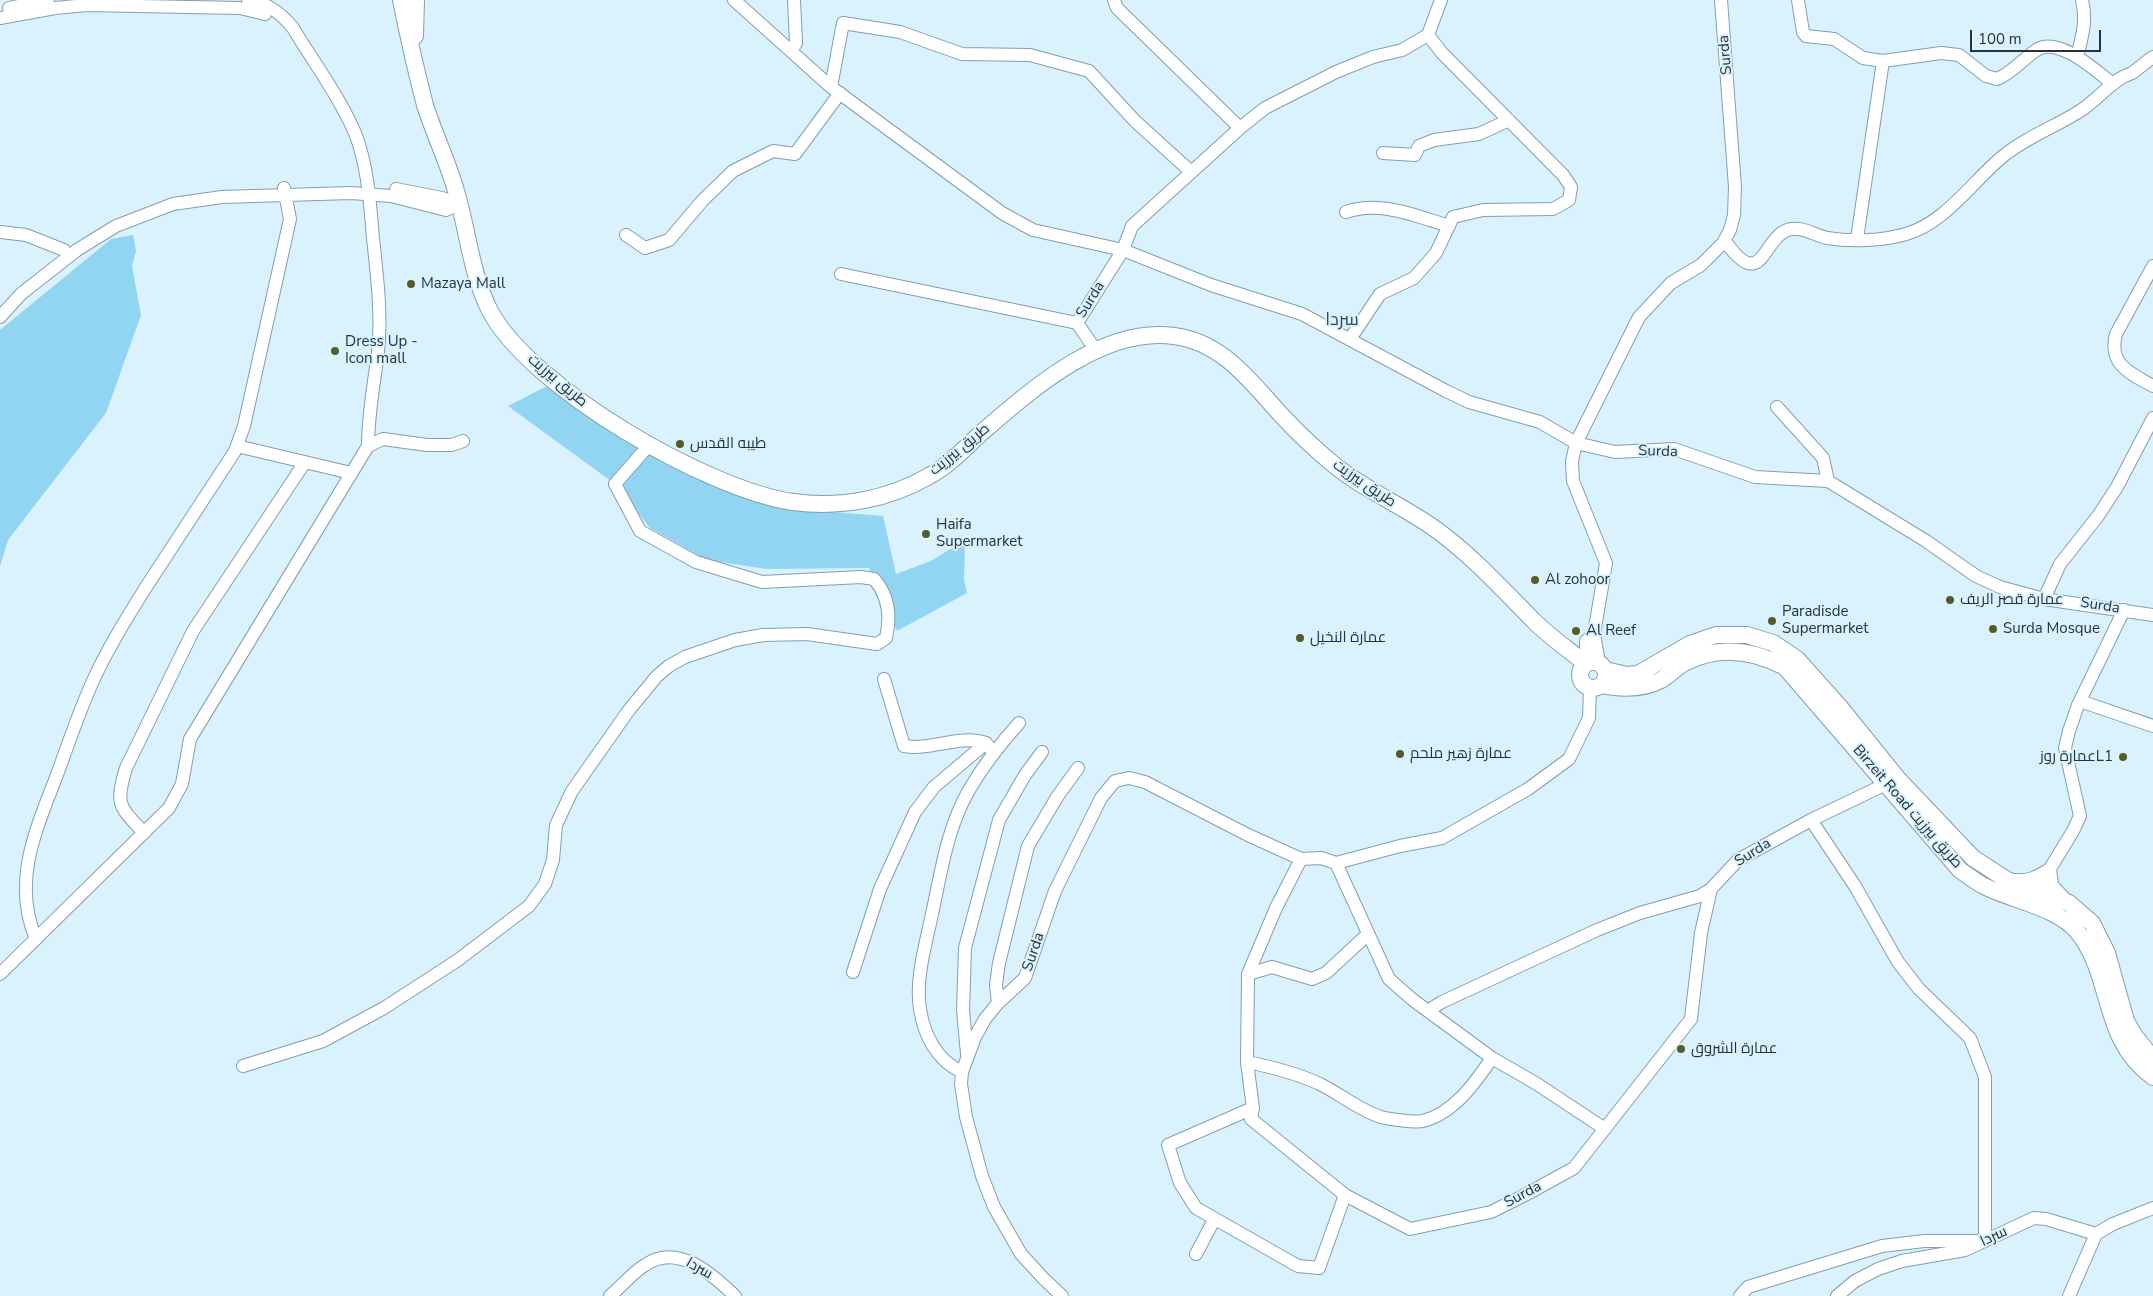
<!DOCTYPE html>
<html>
<head>
<meta charset="utf-8">
<style>
	body { margin:0 }
	#map { position:relative; width:2153px; height:1296px; overflow:hidden; background:#d9f2fe; font-family:"Nunito Sans",sans-serif }
	canvas { display:block }
	.scale { position:absolute; left:1970px; top:30px; width:131px; height:22px; box-sizing:border-box; border:2px solid #263238; border-top:0; padding-left:6px; font-size:15px; line-height:18px; white-space:nowrap; color:#263238; -webkit-text-stroke:4px #d9f2fe; paint-order:stroke }
</style>
</head>
<body>
<div id="map">
<canvas width="2153" height="1296"></canvas>
<div class="scale">100 m</div>
</div>
<script>
const ctx = document.querySelector('canvas').getContext('2d');
ctx.lineJoin = 'round';
function fillPath(path, color) { ctx.fillStyle = color; ctx.fill(path, 'evenodd'); }
function trace(path, color, width, dash) { ctx.strokeStyle = color; ctx.lineWidth = width; ctx.lineCap = dash ? 'butt' : 'round'; ctx.setLineDash(dash || []); ctx.stroke(path); }
function drawText(font, color, halo, rows, align = 'center') {
  ctx.font = font + ' "Nunito Sans",Cairo,sans-serif'; ctx.lineWidth = 4; ctx.setLineDash([]); ctx.textBaseline = 'middle'; ctx.strokeStyle = halo; ctx.fillStyle = color; for (const [text, x, y, turn = 0] of rows) {
    ctx.save(); ctx.translate(x, y); ctx.rotate((+turn || 0) * Math.PI / 180); ctx.textAlign = isNaN(turn) ? turn : align; if (halo) ctx.strokeText(text, 0, 0); ctx.fillText(text, 0, 0); ctx.restore();
  }
}
fillPath(new Path2D(`
	M133,235L136,251L132,266L141,315L106,413L8,540L0,566V330L111,239Z
	M555,382L725,491L796,509L883,516L896,574L931,561L965,540L964,580L967,593L897,631L869,568L766,569L707,560L650,528L615,484L508,406Z`), '#92d5f3');
const minor = new Path2D(`
	M248,0C266,2 282,14 293,28C314,63 339,96 355,133C368,166 370,204 373,238C377,276 382,314 378,352C374,384 368,414 368,446
	M734,0L831,87L1002,213L1033,230L1123,250L1211,285L1302,314L1446,391L1469,402L1540,422L1576,443L1615,452L1674,449L1755,477L1828,481L1926,541L1976,576L2000,587L2044,599L2153,615
	M1114,0L1117,8L1240,128
	M1798,0L1803,32L1806,36L1834,39L1863,58L1883,61L1941,53L1959,55L1986,76L1997,79C2012,73 2022,60 2035,51C2057,34 2096,71 2113,84
	M9,8L48,0
	M0,18L55,8L87,5L240,8L265,14
	M791,51L796,43L794,0
	M2077,57C2082,37 2087,21 2082,0
	M831,87L843,23L900,32L962,54L1030,55L1089,71L1135,121L1190,171
	M1383,153L1415,155L1419,146L1434,140L1479,134L1509,120
	M396,189L442,198L459,204
	M1346,212C1380,200 1416,216 1449,226
	M0,232L26,235L64,250
	M626,235L645,248L669,240L703,200L733,171L773,151L795,154L840,93
	M1857,239L1883,61
	M1725,241C1764,296 1762,234 1791,229C1804,227 1814,235 1827,238C1851,242 1882,241 1906,234C1945,223 1972,182 2002,157C2026,137 2055,127 2080,111C2094,102 2105,89 2118,80C2122,77 2127,75 2132,73C2139,68 2146,62 2153,57
	M2153,266L2116,334C2108,365 2130,373 2153,386
	M841,274L1077,323
	M0,317L21,294L77,250L116,226L173,204L222,197L351,193L391,196L446,210L459,204
	M1350,339L1380,294L1414,278L1436,253L1453,217L1483,210L1553,209L1569,200L1571,187L1563,175L1442,53L1428,35
	M1095,349L1077,323L1123,250L1132,226L1240,128L1265,108L1336,72L1373,57L1402,50L1428,35L1441,0
	M1777,407L1823,458L1828,481
	M237,446L351,473
	M2044,599L2060,564L2098,516L2117,487L2153,418
	M1599,663L1594,634L1606,563L1573,481L1572,461L1576,443L1639,317L1671,283L1701,265L1723,243L1730,230L1734,215L1735,187L1721,0
	M1586,664V641L1594,634
	M884,679L904,746C931,751 959,734 986,743
	M2080,701L2153,726
	M144,833C119,806 115,805 126,768L193,631L305,462
	M1301,859L1276,908L1248,974L1247,1062L1253,1108L1251,1119L1345,1195L1410,1229L1491,1212L1525,1195L1574,1168L1691,1019L1701,933L1711,889L1738,860L1811,820L1886,784
	M1336,863L1389,979L1413,1000L1492,1058L1537,1084L1605,1129
	M2015,880C2029,882 2038,876 2050,869L2052,885L2067,901
	M2032,898L2073,831L2080,816L2065,748L2069,731L2078,705L2124,610
	M36,939C11,880 37,828 58,772C69,742 79,712 92,683C107,649 128,616 148,584C177,539 206,495 235,451L244,426L290,219L284,188
	M853,972L880,889L915,812L934,787L986,743L993,752
	M0,974L169,808L182,784L190,739L368,446L383,439L427,445H452L463,441
	M1248,974L1272,967L1312,979L1326,973L1368,934
	M998,1003L996,985L999,963L1028,846L1057,797L1078,768
	M1429,1010L1442,1002L1597,930L1640,913L1700,896L1711,889
	M967,1054L963,1010L965,948L999,820L1025,775L1042,752
	M1247,1062C1272,1067 1296,1073 1320,1084C1340,1094 1359,1110 1381,1117C1389,1119 1416,1123 1423,1121C1454,1113 1475,1083 1492,1058
	M243,1066L323,1041L384,1008L458,960L529,906L545,884L553,860L556,825L572,791L629,710L657,676L669,666L685,657L735,640L763,635L807,634L877,644L886,638C891,616 889,596 874,579L861,577L762,582L696,562L640,531L615,484L650,444
	M962,1072C937,1061 924,1035 920,1009C915,978 926,944 932,914C941,873 947,828 969,790C983,766 1000,744 1019,723
	M1253,1108L1168,1145L1180,1183L1196,1208L1298,1266L1319,1268L1345,1195
	M1196,1254L1214,1220
	M610,1296C622,1286 632,1273 645,1265C678,1242 713,1275 735,1296
	M1062,1296L1043,1278L1021,1254L994,1207L982,1176L966,1117L961,1084L962,1072L975,1037L985,1019L998,1003L1025,978L1055,891L1101,798L1115,781L1129,778L1145,782L1248,835L1301,859L1321,858L1336,863L1400,846L1442,838L1528,789L1569,759L1589,718L1590,688
	M1740,1296L1748,1287L1882,1246L1924,1241H1985V1077L1970,1038L1919,989L1898,962L1855,886L1811,820
	M1837,1296L1855,1281L1878,1269L1902,1261L1965,1250L2034,1218L2046,1219L2096,1234L2113,1224L2153,1208
	M2069,1296L2096,1234`);
const major = new Path2D(`
	M401,0C408,35 416,71 425,105C434,134 448,162 456,191C468,231 471,274 490,311C531,388 708,490 793,502C840,508 888,500 929,476C948,466 964,449 980,434C1031,390 1102,326 1174,336C1224,342 1253,385 1284,418C1300,435 1316,450 1333,464C1363,489 1399,504 1431,526C1470,553 1502,589 1535,622C1550,637 1569,650 1586,664
	M415,36L416,0
	M1580 675a13 13 0 1 1 26 0a13 13 0 1 1-26 0Z
	M1605,670L1627,675L1638,674L1690,644L1716,635H1747L1773,643L1797,659L1839,706L1898,779L1973,858L2007,880L2069,903L2092,923L2107,953L2126,1021L2134,1035L2153,1059
	M1601,685C1621,689 1642,690 1661,680C1670,675 1677,666 1686,662C1720,645 1753,650 1785,667L1960,870C1967,875 1975,881 1982,885C2010,900 2057,907 2077,931C2114,976 2100,1039 2153,1077`);
trace(minor, '#829fad', 14);
trace(major, '#829fad', 18);
trace(minor, '#fff', 12);
trace(major, '#fff', 16);
for (const [x, y, r, color] of [
	[411,284,5,"#545c2b"],
	[335,351,5,"#545c2b"],
	[680,444,5,"#545c2b"],
	[926,534,5,"#545c2b"],
	[1535,580,5,"#545c2b"],
	[1950,600,5,"#545c2b"],
	[1772,621,5,"#545c2b"],
	[1993,629,5,"#545c2b"],
	[1576,631,5,"#545c2b"],
	[1300,638,5,"#545c2b"],
	[1400,754,5,"#545c2b"],
	[2123,757,5,"#545c2b"],
	[1681,1049,5,"#545c2b"]
]) { const dot = new Path2D(); dot.arc(x, y, r, 0, 2 * Math.PI); ctx.fillStyle = color; ctx.fill(dot); trace(dot, '#d9f2fe', 2); }
drawText('15px', '#263238', '#d9f2fe', [
	["Surda",1726,55,-95],
	["Surda",1091,300,-58],
	["طريق بيرزيت",557,381,40],
	["طريق بيرزيت",960,450,-39],
	["Surda",1658,452,2],
	["طريق بيرزيت",1364,484,34],
	["Surda",2100,606,9],
	["Birzeit Road طريق بيرزيت",1907,807,49],
	["Surda",1753,853,-32],
	["Surda",1034,952,-71],
	["Surda",1523,1195,-28],
	["سردا",1994,1237,-25],
	["سردا",699,1269,30]
]);
drawText('15px', '#263238', '#d9f2fe', [
	["Mazaya Mall",421,284],
	["Dress Up -",345,342],
	["Icon mall",345,359],
	["طيبه القدس",690,444],
	["Haifa",936,525],
	["Supermarket",936,542],
	["Al zohoor",1545,580],
	["عمارة قصر الريف",1960,600],
	["Paradisde",1782,612],
	["Supermarket",1782,629],
	["Surda Mosque",2003,629],
	["Al Reef",1586,631],
	["عمارة النخيل",1310,638],
	["عمارة زهير ملحم",1410,754],
	["عمارة روزL1",2113,757,"right"],
	["عمارة الشروق",1691,1049]
], 'left');
drawText('18px', '#334e5a', '#d9f2fe', [
	["سردا",1342,321]
]);
</script>
</body>
</html>
